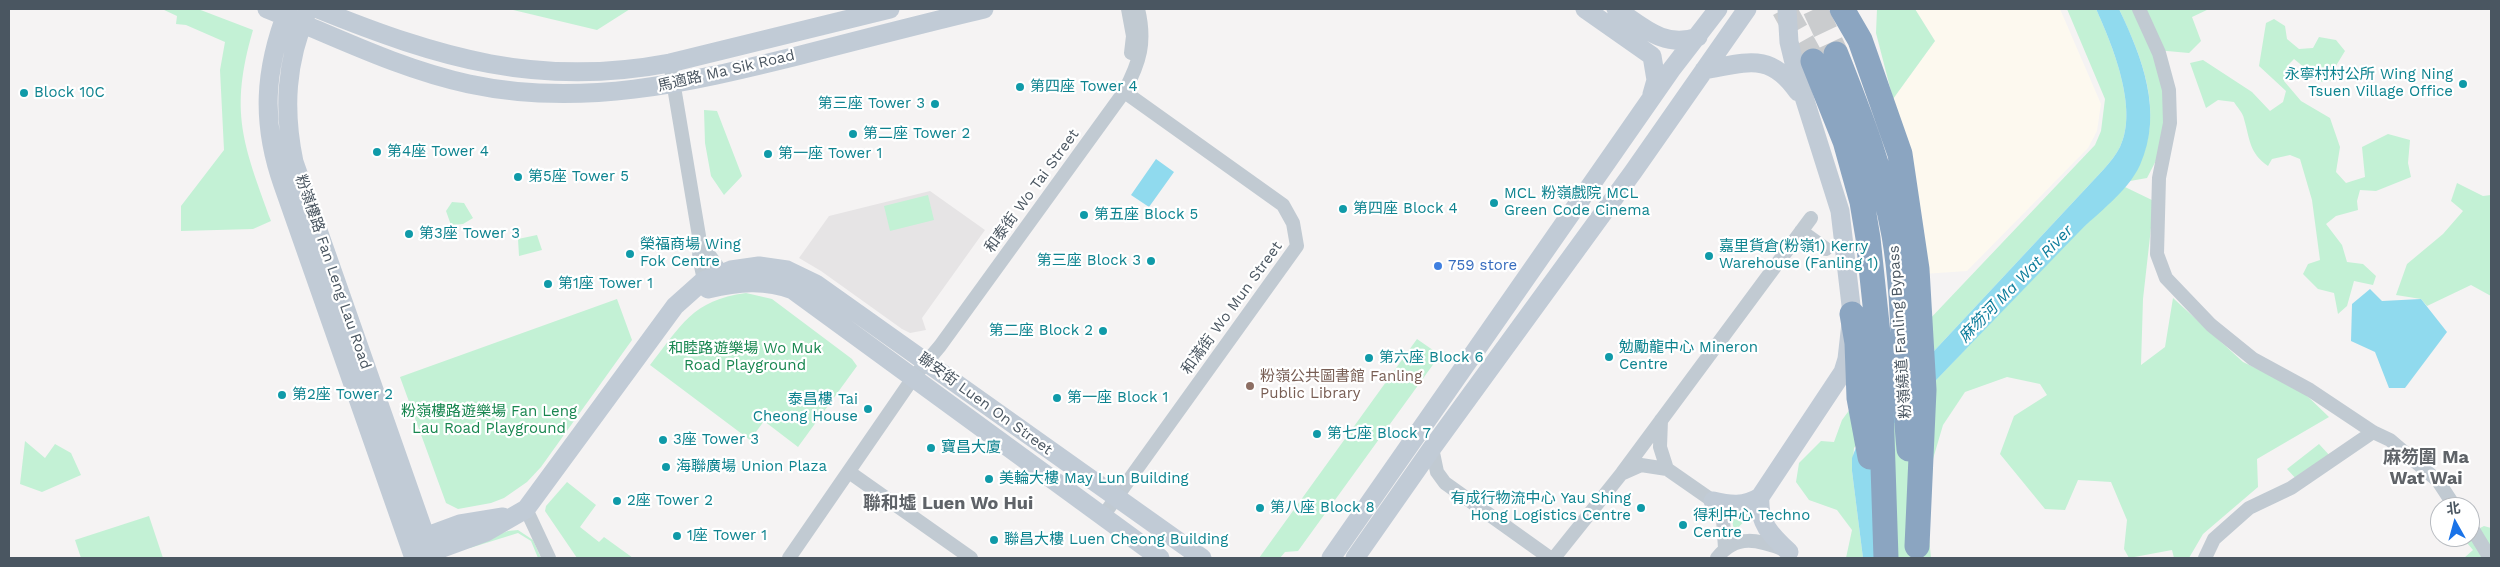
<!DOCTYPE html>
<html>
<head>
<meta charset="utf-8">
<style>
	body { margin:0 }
	#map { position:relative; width:2500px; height:567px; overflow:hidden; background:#f5f3f3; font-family:"Work Sans","Noto Sans SC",sans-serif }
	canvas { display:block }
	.frame { position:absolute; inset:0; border:10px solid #4a5661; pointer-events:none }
	.north { position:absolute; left:2430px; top:497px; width:50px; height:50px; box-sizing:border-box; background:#fff; border:1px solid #b7bbc0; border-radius:50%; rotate:353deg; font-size:14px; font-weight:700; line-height:20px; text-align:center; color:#4a5661 }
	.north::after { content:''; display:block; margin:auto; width:18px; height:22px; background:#1a73e8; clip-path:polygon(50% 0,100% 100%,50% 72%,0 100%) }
</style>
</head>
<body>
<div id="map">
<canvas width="2500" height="567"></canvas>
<div class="frame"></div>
<div class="north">北</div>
</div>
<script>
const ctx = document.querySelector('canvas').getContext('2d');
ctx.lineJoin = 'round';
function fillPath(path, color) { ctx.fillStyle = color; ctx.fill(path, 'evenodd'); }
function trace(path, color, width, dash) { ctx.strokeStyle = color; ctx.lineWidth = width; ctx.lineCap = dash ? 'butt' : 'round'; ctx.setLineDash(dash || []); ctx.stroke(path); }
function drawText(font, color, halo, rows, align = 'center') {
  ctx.font = font + ' "Work Sans","Noto Sans SC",sans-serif'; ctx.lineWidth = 4.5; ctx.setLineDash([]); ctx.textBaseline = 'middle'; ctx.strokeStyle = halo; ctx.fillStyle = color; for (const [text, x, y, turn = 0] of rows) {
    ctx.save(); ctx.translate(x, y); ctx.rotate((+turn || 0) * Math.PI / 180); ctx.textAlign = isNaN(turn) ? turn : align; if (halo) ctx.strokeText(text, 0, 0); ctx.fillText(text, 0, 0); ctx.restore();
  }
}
fillPath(new Path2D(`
	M1915,9H2060L2101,104L2097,131L2088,148L1967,271L1923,274L1893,99L1935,41Z`), '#fdf9ef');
fillPath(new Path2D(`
	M930,191L985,230L922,318L926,330L910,333L902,329L821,271L799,258L829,216Z`), '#e6e4e5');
fillPath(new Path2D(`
	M162,9H198L253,30C229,112 243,144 271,221L253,229L181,231V206L224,150L220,70L225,42L186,25L176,24L177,16Z
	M509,9H630L597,30Z
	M1877,9H1915L1935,41L1893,99L1876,33Z
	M2067,9H2096C2112,44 2139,109 2120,147C2116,155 2110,162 2104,169L1892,396L1854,448L1852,471L1863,558H1846L1852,530L1837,510L1809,500L1796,482L1799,463L1821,441L1834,442L1842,420L1870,382L2095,145L2101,131L2105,99Z
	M2119,9H2135L2163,75L2164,145L2147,178L2130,181C2168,123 2146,66 2119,9Z
	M2137,9H2209L2192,17L2201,41L2189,53L2156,50Z
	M2274,19L2285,26L2287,39L2299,49L2313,48L2319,37L2336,40L2345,51L2334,69L2333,80L2322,82L2294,59L2289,64L2288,77L2284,81L2301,101L2330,118L2340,147L2336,172L2346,183L2365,177L2362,147L2388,134L2410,140L2408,163L2411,177L2376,191L2360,190L2357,201L2358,210L2336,216L2326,224L2342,245L2347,262L2363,264L2376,276L2373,285L2354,281L2347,306L2338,314L2334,293L2318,289L2303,274L2308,264L2320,260L2312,200L2300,159L2290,155L2272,159L2268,166C2249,153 2250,139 2244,119C2243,113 2237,107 2234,102L2218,100L2206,108L2190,63L2203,60L2252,92L2270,111L2283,102L2286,91L2259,66L2266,23Z
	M704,110L717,111L742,176L724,195L711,176L705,143Z
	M2457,183L2483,196L2491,195V296L2471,285L2427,306L2421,299L2396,295L2407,264L2443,234L2463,211L2451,201Z
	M2125,187L2154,201L2143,299L2141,365L2165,347L2173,298L2243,362L2301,390L2329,417L2257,459L2258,487L2203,534L2189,558H2174L2172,550L2129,558L2124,549L2127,520L2111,482L2078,480L2065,510L2045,509L2000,454L2014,416L2047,395L2040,384L2007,377L1965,392L1943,425L1933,459L1929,537L1931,558H1890L1885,433L2078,232Z
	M928,195L934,220L890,231L884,206Z
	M452,202L464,203L473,218L463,224L451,225L446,211Z
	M537,235L542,250L519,256L518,239Z
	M746,293L772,299L852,359L857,366L798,447L764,421L750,440L650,365C681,326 692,300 746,293Z
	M617,299L632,340L541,467L527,482L504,498L491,503L458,509L446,503L400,377Z
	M1417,339L1440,355L1298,551L1285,552L1280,558H1259Z
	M25,441L45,458L55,444L71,453L81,475L42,492L20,484Z
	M2319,444L2331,457L2298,481L2287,469Z
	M567,482L596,505L580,527L599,542L604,537L633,558H577L545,511L546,506Z
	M1748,508L1751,514L1734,532L1731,512Z
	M149,516L163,558H81L75,540Z
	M2484,526L2491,528V558H2464L2473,550L2462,537H2470V533Z
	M518,530L533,540L541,558H538L531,541L518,533L470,548L469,545L508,531Z`), '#c3f1d5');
fillPath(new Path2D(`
	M2096,9H2119C2142,57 2164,112 2140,165C2127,193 2098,212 2077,234C2013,300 1949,367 1885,433L1884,558H1863L1852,471V458L1860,437L1892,396L2104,169C2110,162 2116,155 2120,147C2139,109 2112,44 2096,9Z
	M1156,159L1174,172L1149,207L1131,195Z
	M2370,289L2382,301L2421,299L2447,332L2405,388H2389L2375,352L2351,341L2352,304Z`), '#90daee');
trace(new Path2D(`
	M1784,9L1813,61
	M1815,9L1836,54`), '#caccce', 25, [25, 12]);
trace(new Path2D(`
	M1128,9L1133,36L1131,53
	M2139,9L2159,53L2169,90L2170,123L2159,178L2157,254L2166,278L2211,325L2253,359L2310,390L2373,432L2390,440L2438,481L2455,507
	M670,63L700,242L699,257L706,289
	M1801,231L1826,249
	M700,242L727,280
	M1661,420L1660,447L1667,469
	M1432,448L1437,472L1445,483L1550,558
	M849,472L971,558
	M1623,473L1641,465L1667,469L1713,501L1723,519L1725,548
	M526,509L549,558
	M1103,516L1297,246L1293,223L1283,205L1119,88
	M2470,525L2490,558
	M789,558L913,378L940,346L1124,92C1140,62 1146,42 1138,9
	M1554,558L1622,473L1811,218
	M1717,558C1736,533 1759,540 1785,550
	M2205,558L2214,539L2249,508L2291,488L2373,432`), '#c1cad2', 14);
trace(new Path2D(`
	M267,9C334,36 399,69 469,84C581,108 688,83 797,56C859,40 921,24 984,9
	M288,9C264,70 261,123 283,185L414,558
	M318,9C439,58 538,88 670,63L890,9
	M1585,9L1652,56L1656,80L1652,94
	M1616,9C1643,27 1664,49 1698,37
	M307,12C286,62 283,109 294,162L433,558
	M1704,70C1746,63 1770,51 1798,92
	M708,289C737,282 765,279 793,290L1160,558
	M1760,497C1758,523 1771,535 1789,552
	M1713,501C1729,505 1745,507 1760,497L1843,372L1847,359L1852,314L1840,211L1797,75L1789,42L1787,9
	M414,541L460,524L503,517
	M415,558L486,532L526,509L675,306L703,281L731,270L759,266L787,270L816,284L1202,558
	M1331,558L1671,70L1718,9
	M1355,558L1432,448L1633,172L1747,9`), '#c1cbd6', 19);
trace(new Path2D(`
	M1842,9L1860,40L1900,154L1917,269L1924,390L1917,546
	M1836,54C1859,112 1883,173 1894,235C1906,305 1902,378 1909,449
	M1813,61L1845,141L1862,202L1868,238L1879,343L1886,558
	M1852,314L1857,343L1859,398L1870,457`), '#8ba5c1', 25);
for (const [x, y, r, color] of [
	[2463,84,5,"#0f9aa8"],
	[1020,87,5,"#0f9aa8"],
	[24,93,5,"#0f9aa8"],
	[935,104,5,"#0f9aa8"],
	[853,134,5,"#0f9aa8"],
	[377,152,5,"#0f9aa8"],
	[768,154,5,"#0f9aa8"],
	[518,177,5,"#0f9aa8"],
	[1494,203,5,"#0f9aa8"],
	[1343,209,5,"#0f9aa8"],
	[1084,215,5,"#0f9aa8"],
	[409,234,5,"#0f9aa8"],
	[630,254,5,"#0f9aa8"],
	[1709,256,5,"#0f9aa8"],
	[1151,261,5,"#0f9aa8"],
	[1438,266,5,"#3f7fe0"],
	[548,284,5,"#0f9aa8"],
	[1103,331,5,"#0f9aa8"],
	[1609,357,5,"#0f9aa8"],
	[1369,358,5,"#0f9aa8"],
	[1250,386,5,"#8d6e63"],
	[282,395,5,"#0f9aa8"],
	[1057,398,5,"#0f9aa8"],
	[868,409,5,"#0f9aa8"],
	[1317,434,5,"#0f9aa8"],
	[663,440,5,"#0f9aa8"],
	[931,448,5,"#0f9aa8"],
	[666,467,5,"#0f9aa8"],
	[989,479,5,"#0f9aa8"],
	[617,501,5,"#0f9aa8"],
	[1260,508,5,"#0f9aa8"],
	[1641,508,5,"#0f9aa8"],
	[1683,525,5,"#0f9aa8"],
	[677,536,5,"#0f9aa8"],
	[994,540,5,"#0f9aa8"]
]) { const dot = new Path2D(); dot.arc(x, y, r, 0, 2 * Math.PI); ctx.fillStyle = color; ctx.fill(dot); trace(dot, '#fff', 2); }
drawText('15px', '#4a5661', '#fff', [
	["馬適路 Ma Sik Road",726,71,-13],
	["和泰街 Wo Tai Street",1032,191,-54],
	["粉嶺樓路 Fan Leng Lau Road",333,272,71],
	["和滿街 Wo Mun Street",1232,308,-54],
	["粉嶺繞道 Fanling Bypass",1900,332,-94],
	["聯安街 Luen On Street",985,404,36]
]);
drawText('15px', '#0d838f', '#fff', [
	["永寧村村公所 Wing Ning",2453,75,"right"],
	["Tsuen Village Office",2453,92,"right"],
	["第四座 Tower 4",1030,87],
	["Block 10C",34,93],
	["第三座 Tower 3",925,104,"right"],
	["第二座 Tower 2",863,134],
	["第4座 Tower 4",387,152],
	["第一座 Tower 1",778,154],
	["第5座 Tower 5",528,177],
	["MCL 粉嶺戲院 MCL",1504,194],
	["Green Code Cinema",1504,211],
	["第四座 Block 4",1353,209],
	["第五座 Block 5",1094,215],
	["第3座 Tower 3",419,234],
	["榮福商場 Wing",640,245],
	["Fok Centre",640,262],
	["嘉里貨倉(粉嶺1) Kerry",1719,247],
	["Warehouse (Fanling 1)",1719,264],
	["第三座 Block 3",1141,261,"right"],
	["第1座 Tower 1",558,284],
	["第二座 Block 2",1093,331,"right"],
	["勉勵龍中心 Mineron",1619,348],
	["Centre",1619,365],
	["第六座 Block 6",1379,358],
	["第2座 Tower 2",292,395],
	["第一座 Block 1",1067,398],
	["泰昌樓 Tai",858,400,"right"],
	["Cheong House",858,417,"right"],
	["第七座 Block 7",1327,434],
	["3座 Tower 3",673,440],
	["寶昌大廈",941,448],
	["海聯廣場 Union Plaza",676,467],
	["美輪大樓 May Lun Building",999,479],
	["有成行物流中心 Yau Shing",1631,499,"right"],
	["Hong Logistics Centre",1631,516,"right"],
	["2座 Tower 2",627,501],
	["第八座 Block 8",1270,508],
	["得利中心 Techno",1693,516],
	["Centre",1693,533],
	["1座 Tower 1",687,536],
	["聯昌大樓 Luen Cheong Building",1004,540]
], 'left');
drawText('15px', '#366cbe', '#fff', [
	["759 store",1448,266]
], 'left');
drawText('15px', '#17864f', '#fff', [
	["和睦路遊樂場 Wo Muk",745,349],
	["Road Playground",745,366],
	["粉嶺樓路遊樂場 Fan Leng",489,412],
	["Lau Road Playground",489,429]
]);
drawText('15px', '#785e54', '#fff', [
	["粉嶺公共圖書館 Fanling",1260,377],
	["Public Library",1260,394]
], 'left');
drawText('italic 16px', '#0c7c9b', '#fff', [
	["麻笏河 Ma Wat River",2016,284,-46]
]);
drawText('bold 18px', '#5f6368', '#fff', [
	["麻笏圍 Ma",2426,458],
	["Wat Wai",2426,479],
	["聯和墟 Luen Wo Hui",948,504]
]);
</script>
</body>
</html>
